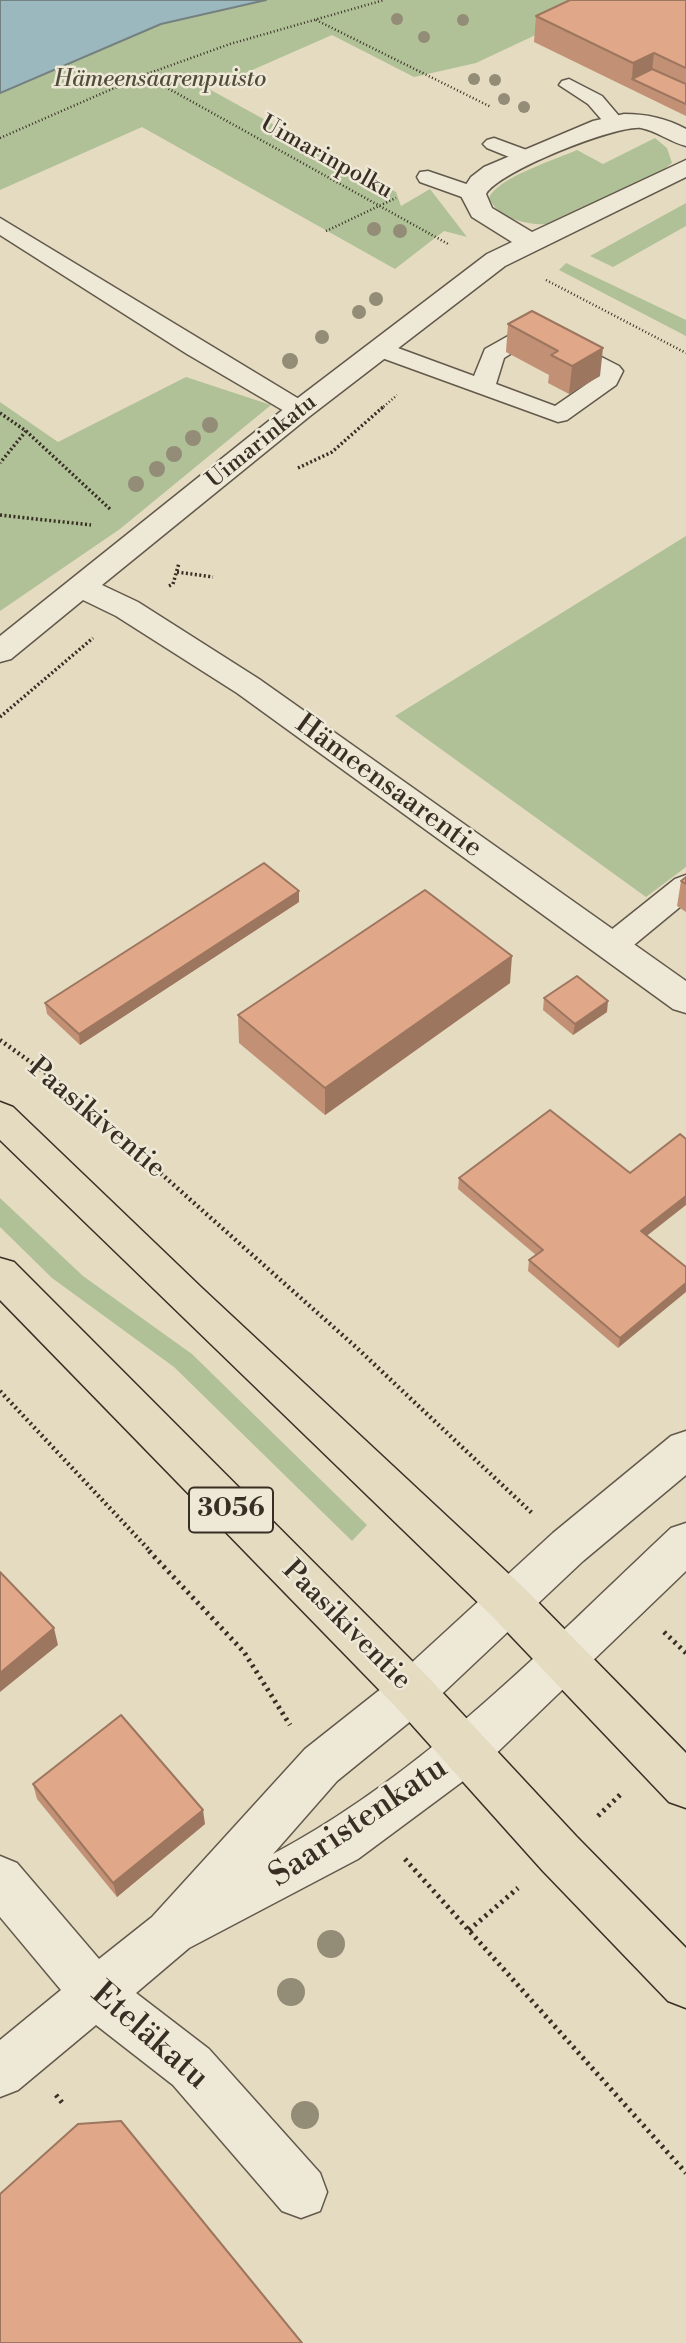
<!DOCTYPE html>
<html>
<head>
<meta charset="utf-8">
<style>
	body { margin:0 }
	canvas { display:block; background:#e5dbc1 }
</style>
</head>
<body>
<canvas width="686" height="2343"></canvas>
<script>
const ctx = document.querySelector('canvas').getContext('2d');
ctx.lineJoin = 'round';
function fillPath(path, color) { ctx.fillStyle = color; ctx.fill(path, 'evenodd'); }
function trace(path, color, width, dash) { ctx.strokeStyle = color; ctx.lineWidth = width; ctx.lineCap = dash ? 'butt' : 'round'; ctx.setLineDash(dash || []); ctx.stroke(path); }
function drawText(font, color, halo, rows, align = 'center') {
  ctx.font = font + ' "Libre Bodoni",serif'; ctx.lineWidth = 5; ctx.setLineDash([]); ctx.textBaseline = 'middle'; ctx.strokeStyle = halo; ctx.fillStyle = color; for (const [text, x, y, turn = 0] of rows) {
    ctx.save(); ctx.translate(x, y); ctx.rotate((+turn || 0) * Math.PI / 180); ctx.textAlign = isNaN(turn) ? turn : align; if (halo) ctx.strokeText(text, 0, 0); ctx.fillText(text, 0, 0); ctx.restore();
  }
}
fillPath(new Path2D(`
	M266,0H610L476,63L414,77L332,35L209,89L396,192L401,206L430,189L467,237L444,231L395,269L142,127L0,190V93L161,24Z
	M655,138L667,148L672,163L663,170L550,224C530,226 498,219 489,198C498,177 555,160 577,150L603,164Z
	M686,203V226L613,267L590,256Z
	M566,263L686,320V336L559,270Z
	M186,377L271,405L120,529L0,611V402L58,442Z
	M686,536V867L646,897L395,716Z
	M0,1198L83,1276L192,1354L367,1525L352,1541L174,1367L52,1278L0,1227Z`), '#b0c197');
const water = new Path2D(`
	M0,0H266L161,24L0,93Z`);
fillPath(water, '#9cb8bf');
trace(water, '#748181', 2);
const service = new Path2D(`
	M569,79L602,96L625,123L622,127H608L588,104L559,85L562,81Z
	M494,138L532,152L535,157L524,163L487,148L483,144L487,140Z
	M428,171L481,189L484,194L473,201L420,182L417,177L420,172Z
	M0,218L309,405L312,410L309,415H291L187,354L0,235Z
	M533,322L619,366L623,371L616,385L567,420L558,422L371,354L367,349L371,344H387L474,376L485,349ZM534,339L598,374L597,377L555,406L496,384L504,358Z
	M686,875V902L623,954L612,957L601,954L597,946L601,938L675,879Z`);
const minor = new Path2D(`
	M624,114C646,114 666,118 686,129V146C670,142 657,131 641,128C615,125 498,172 486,194L492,208L532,232L686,160V177L505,266L310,416L102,585L138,602L259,679L686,981V1013L673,1009L237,693L116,616L83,600L11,659L0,662V636L290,404L487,254L512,242L472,217L460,194L471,177L484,167L593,121Z
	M686,1431V1475L583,1561L428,1707L337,1781L273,1854C426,1773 546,1645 671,1528L686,1523V1571L482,1767L358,1859L189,1948L136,1993L209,2049L320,2173L327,2192L320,2211L301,2218L282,2211L173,2085L96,2025L18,2090L0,2097V2040L61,1990L0,1917V1856L17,1863L99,1959L152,1917L305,1749L396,1677L553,1533L671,1436Z`);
const primary = new Path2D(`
	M0,1102L13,1107L203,1289L525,1589L686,1753V1808L669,1802L493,1617L0,1140Z
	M0,1258L14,1262L428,1677L576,1836L686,1948V2008L668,2001L542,1870L396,1707L0,1300Z`);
trace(service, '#63594b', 3);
trace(minor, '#63594b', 3);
trace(primary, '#382e24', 3);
trace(new Path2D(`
	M316,20L491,107
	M144,75L450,245
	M0,138L144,75L230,44L384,0
	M326,231L396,198
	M546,280L686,353
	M381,409L397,395`), '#382e24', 2.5, [1, 2.5]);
trace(new Path2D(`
	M0,413L26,431L0,463
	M26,431L110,509
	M298,468L332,452L383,407
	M0,515L91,525
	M177,572L213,577
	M169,586L173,584L179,563
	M0,717L93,638`), '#382e24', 3.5, [2, 2.5]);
trace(new Path2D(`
	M0,1040L57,1081L357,1348L533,1514
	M0,1391L151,1552`), '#382e24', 4.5, [2, 3.5]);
trace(new Path2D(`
	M149,1551L244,1652L290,1725
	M664,1632L686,1653
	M598,1816L622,1793
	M405,1859L686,2173
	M469,1930L518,1888
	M56,2095L64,2105`), '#382e24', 5, [2.5, 4.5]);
fillPath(service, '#eee8d7');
fillPath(minor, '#eee8d7');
fillPath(primary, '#e5dbc1');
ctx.fillStyle = '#938c77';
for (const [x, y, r] of [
	[397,19,6],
	[463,20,6],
	[424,37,6],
	[474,79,6],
	[495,80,6],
	[504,99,6],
	[524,107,6],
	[374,229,7],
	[400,231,7],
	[376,299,7],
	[359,312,7],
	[322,337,7],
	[290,361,8],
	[210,425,8],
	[193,438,8],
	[174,454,8],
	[157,469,8],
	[136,484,8],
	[331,1944,14],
	[291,1992,14],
	[305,2115,14]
]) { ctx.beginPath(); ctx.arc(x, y, r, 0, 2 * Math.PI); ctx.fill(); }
fillPath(new Path2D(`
	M686,0V116L534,42L536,16Z
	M532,311L600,376L569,394L548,383L549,375L506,352L508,324Z
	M686,877V912L677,906L681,881Z
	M299,902L80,1045L47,1014L45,1003Z
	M510,983L325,1115L239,1043L238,1015Z
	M544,998L607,1012L573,1035L543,1010Z
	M459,1178L647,1236L618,1348L528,1271L529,1260L536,1255L458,1189Z
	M33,1784L205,1824L117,1897L37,1799Z`), '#c19075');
fillPath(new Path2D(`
	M654,53L651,80L632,79L633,63Z
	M603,348L600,376L569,394L572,366Z
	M299,891V902L80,1045L79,1034Z
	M512,956L510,983L325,1115V1088Z
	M608,1001L607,1012L573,1035L575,1024Z
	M686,1196V1205L639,1242L641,1231Z
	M686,1283V1292L618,1348L620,1338Z
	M54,1628L58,1645L0,1692V1673Z
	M203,1810L205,1824L117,1897L113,1883Z`), '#9d765f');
const building = new Path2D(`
	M570,0H686V68L654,53L633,63L536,16Z
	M652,69L686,84V104L632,79Z
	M532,311L603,348L572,366L551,355L558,351L508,324Z
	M264,863L299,891L79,1034L45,1003Z
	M686,877V884L681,881Z
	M425,890L512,956L325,1088L238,1015Z
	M577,976L608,1001L575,1024L544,998Z
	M550,1110L630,1173L680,1134L686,1139V1196L641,1231L686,1267V1283L620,1338L529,1260L543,1250L459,1178Z
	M0,1572L54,1628L0,1673Z
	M121,1715L203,1810L113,1883L33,1784Z
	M121,2121L302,2343H0V2194L78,2124Z`);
fillPath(building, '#e0a888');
trace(building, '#9d765f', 2);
drawText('italic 23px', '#504b3b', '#eee8d7', [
	["Hämeensaarenpuisto",160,80]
]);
drawText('23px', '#382e24', '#eee8d7', [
	["Uimarinpolku",326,158,29],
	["Uimarinkatu",262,442,-39]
]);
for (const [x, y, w] of [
	[231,1510,84]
]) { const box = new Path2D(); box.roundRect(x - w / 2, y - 22.5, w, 45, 5); ctx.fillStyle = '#eee8d7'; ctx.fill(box); trace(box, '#382e24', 2); }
drawText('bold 26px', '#382e24', null, [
	["3056",231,1510]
]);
drawText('28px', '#382e24', '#eee8d7', [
	["Hämeensaarentie",388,787,36],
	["Paasikiventie",96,1119,40],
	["Paasikiventie",346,1626,45]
]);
drawText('33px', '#382e24', '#eee8d7', [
	["Saaristenkatu",359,1823,-34],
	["Eteläkatu",149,2037,41]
]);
</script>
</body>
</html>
